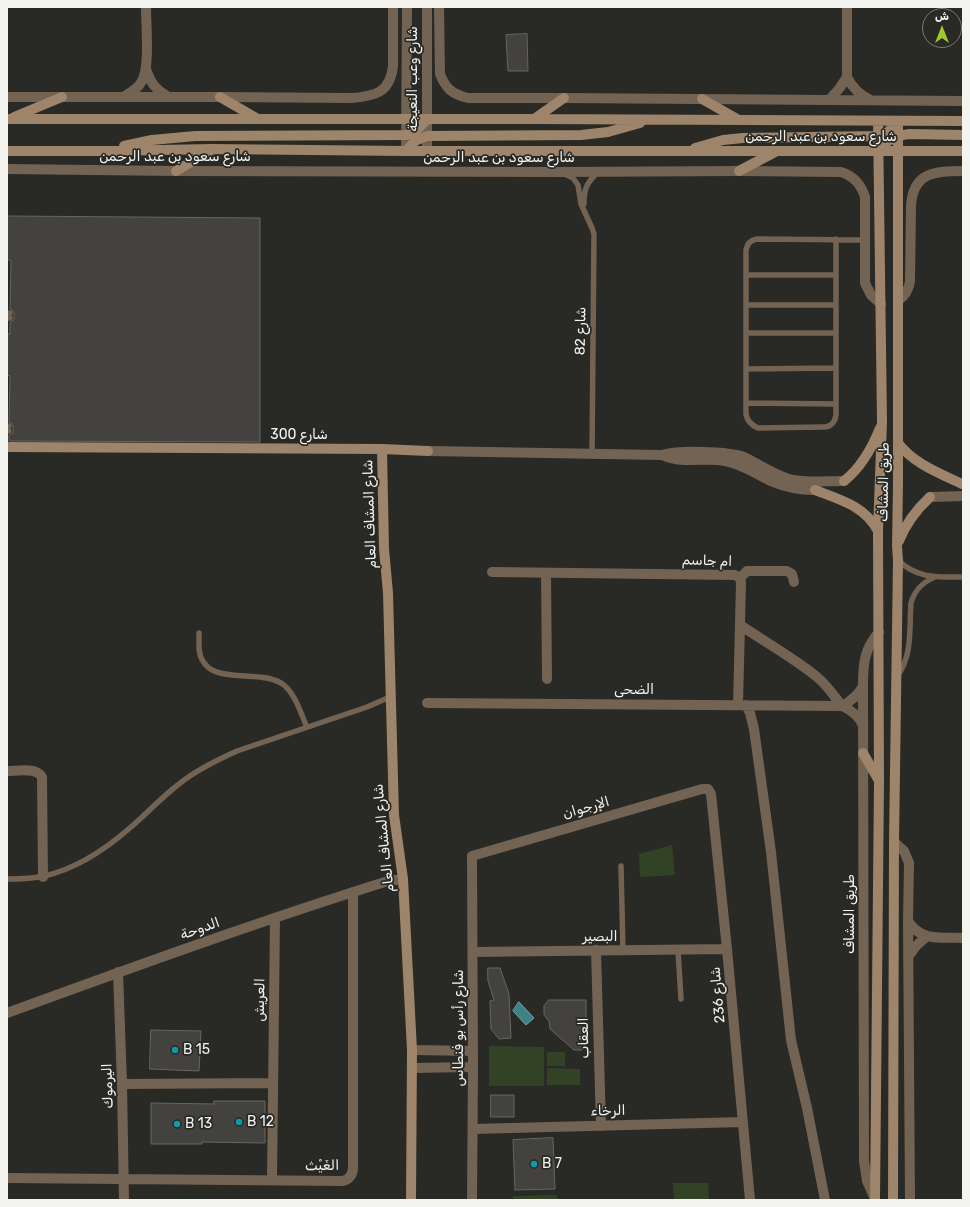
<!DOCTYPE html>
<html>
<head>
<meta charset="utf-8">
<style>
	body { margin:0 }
	#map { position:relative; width:970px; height:1207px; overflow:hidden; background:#292925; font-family:Rubik,"Noto Sans Arabic",sans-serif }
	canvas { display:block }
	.frame { position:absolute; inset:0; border:8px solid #f3f3f0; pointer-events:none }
	.north { position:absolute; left:922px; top:8px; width:40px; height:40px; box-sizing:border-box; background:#292925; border:1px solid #7a7a76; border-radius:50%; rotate:0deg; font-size:11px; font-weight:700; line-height:16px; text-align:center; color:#f3f3f0 }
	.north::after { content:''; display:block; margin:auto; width:14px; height:18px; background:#a0c92b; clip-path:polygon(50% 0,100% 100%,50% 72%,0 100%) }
</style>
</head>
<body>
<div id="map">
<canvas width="970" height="1207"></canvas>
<div class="frame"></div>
<div class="north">ش</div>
</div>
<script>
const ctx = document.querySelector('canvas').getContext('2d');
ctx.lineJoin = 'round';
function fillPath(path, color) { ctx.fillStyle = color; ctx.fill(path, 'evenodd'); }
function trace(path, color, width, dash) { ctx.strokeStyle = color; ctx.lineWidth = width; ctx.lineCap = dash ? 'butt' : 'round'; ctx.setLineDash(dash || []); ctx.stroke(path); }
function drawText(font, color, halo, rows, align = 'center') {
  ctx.font = font + ' Rubik,"Noto Sans Arabic",sans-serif'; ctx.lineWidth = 3.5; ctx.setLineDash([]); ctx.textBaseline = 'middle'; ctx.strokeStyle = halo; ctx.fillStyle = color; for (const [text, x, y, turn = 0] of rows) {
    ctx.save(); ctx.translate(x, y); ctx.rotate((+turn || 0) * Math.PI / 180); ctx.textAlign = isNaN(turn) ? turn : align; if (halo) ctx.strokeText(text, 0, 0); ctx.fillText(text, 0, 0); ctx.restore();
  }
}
fillPath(new Path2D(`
	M672,845L675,875L640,877L639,854Z
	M489,1046L544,1047V1086H489Z
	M547,1052H565V1066H547Z
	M547,1068L580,1069V1085H547Z
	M673,1183H708L709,1200H674Z
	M557,1195V1200H513V1196Z`), '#324325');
const water = new Path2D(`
	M519,1002L534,1018L526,1025L513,1011Z`);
fillPath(water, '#3c8386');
trace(water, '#73a5a6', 1);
const building = new Path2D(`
	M527,34L528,71H508L506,35Z
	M7,216L260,218V442L9,441V435L13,433V426L11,423L9,422L10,376L7,375V334H10V322L14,320V313L12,310L10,309L11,261L7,259Z
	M488,968H500L509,994L511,1038L499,1039L491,1029L490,1001L494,1000L488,981Z
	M549,1000H586V1047L582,1050H574L550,1029L549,1021L544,1015V1006Z
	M151,1030L201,1031L199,1071L150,1069Z
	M491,1095H514V1117H491Z
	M214,1101H265V1143L202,1142V1144H151V1103L214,1104Z
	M553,1138L555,1189L515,1190L513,1140Z`);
fillPath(building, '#43423e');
trace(building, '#666662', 1);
trace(new Path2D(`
	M565,174L573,178L578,185L581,204L592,228L594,234L592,454
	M584,204C584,189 586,184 597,173
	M836,239V415C835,422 831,427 824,427L758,428C751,425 747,421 746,414V250C747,244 751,240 757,239L865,240
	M746,275H836
	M746,305H836
	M7,313H10
	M7,318H10
	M746,333H836
	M746,369L836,368
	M746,403L836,404
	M7,426H9
	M7,431H9
	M898,560C917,579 938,577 963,577
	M199,633C199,638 199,644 199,649C204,691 261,665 285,686C296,696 301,714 307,727
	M898,675C913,654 909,627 911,603C915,589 923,582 935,577
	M621,866L623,951
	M7,879C19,879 32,879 44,876C76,869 106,849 131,827C147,813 162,797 179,784C196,770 217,760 237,751L367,707L390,697
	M678,950L681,999`), '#736353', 5.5);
trace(new Path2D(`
	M439,7L440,74C446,89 452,94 468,98H564L963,101
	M146,69C151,83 154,88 167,96
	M847,77C852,87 858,94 869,99
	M7,97H220L352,98C375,96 390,93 393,66V7
	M123,97C130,93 138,89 142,81C150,67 146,25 146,7
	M829,100L839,89L847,77V7
	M406,151L407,7
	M427,151V7
	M7,169L176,171L561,172L739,171L841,172C854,176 861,184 865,197V283L871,295L881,304
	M898,301C905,296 909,290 910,281L911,206C913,172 935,171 963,171
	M428,451L662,455C678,450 729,451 744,457C759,464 773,474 789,479C806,483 826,481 844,481
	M664,456C683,464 706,457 725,461C743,464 757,475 773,482C787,488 800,490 815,490
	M930,497L963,496
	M492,572L735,575L740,578L741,583L738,705
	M546,573L547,679
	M740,578L747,571H787L792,574L794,582
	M740,625C765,642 794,658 817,677C827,685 834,696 842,706
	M427,703L842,706C851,710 858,715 863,725
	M746,705L750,713L754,729L771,852L791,1040L807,1108L825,1200
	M842,706C851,701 858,696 863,686
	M7,771C17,771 36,767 42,777L43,877
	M894,842L904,851L909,863L908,921L910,1200
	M908,921C921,942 941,937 963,938
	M596,950L601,1126
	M473,952L727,949
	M908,957L916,946L927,936
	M118,972L122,1084L124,1200
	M7,1013C133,967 260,921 388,881L403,879
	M412,1050L473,1051
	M412,1068L473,1067
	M122,1084L273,1083
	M473,1129L743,1122
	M7,1178L343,1181C350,1179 353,1174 353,1167V892
	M272,1180L275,918
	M875,1199L867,1181L864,1161L863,686C863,664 864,649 879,632
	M472,1200L473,1067L472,856L702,789H708L711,794L727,949L750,1200`), '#736353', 10);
trace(new Path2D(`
	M220,97L258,119
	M702,99L739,120
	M14,117L62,97
	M7,119H534L963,121
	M534,119L564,98
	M124,146L152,140L195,136L406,135L416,131L427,119
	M695,148L723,140L743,138L877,136L888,132L898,121
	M7,151H107L213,149L406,151H963
	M406,151L415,141L427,136L581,135L608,132L640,123
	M877,151C886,140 897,135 910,134L963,135
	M176,171L213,149
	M739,171L775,152
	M898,443C914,464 939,473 962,484
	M7,447L382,449L428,451
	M382,449L384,549L388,593L394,815L403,879L412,1050L411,1200
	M844,481C862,467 872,448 880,428
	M815,490C841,500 865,506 878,531
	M899,541C906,523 917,509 930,497
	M863,753L878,779
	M875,1200L879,781L878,531L882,422L878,121
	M893,1200L894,842L898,560L897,546L898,483V121`), '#9d846a', 10);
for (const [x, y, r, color] of [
	[175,1050,4,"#0f9aa8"],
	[239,1122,4,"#0f9aa8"],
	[177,1124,4,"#0f9aa8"],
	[534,1164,4,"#0f9aa8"]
]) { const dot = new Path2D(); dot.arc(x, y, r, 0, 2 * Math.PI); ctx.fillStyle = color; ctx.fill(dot); trace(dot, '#292925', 1.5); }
drawText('14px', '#f3f3f0', '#292925', [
	["شارع وعب النعيجة",413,79,-90],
	["شارع سعود بن عبد الرحمن",821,137],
	["شارع سعود بن عبد الرحمن",175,157],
	["شارع سعود بن عبد الرحمن",499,158],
	["شارع 82",581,331,-89],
	["شارع 300",299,435],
	["طريق المشاف",884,482,-89],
	["شارع المشاف العام",370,514,-92],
	["ام جاسم",707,561,2],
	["الضحى",634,690],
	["الإرجوان",586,808,-16],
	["شارع المشاف العام",384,838,-96],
	["طريق المشاف",850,914,-90],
	["الدوحة",200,929,-19],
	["البصير",600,937],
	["شارع 236",718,995,-95],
	["العريش",260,1000,-89],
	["شارع رأس بو فنطاس",459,1028,-90],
	["العقاب",584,1038,-91],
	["اليرموك",108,1086,-92],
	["الرخاء",608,1111,-1],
	["الغَيْث",322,1166,-1]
]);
drawText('14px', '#f3f3f0', '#292925', [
	["B 15",183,1050],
	["B 12",247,1122],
	["B 13",185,1124],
	["B 7",542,1164]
], 'left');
</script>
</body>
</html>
